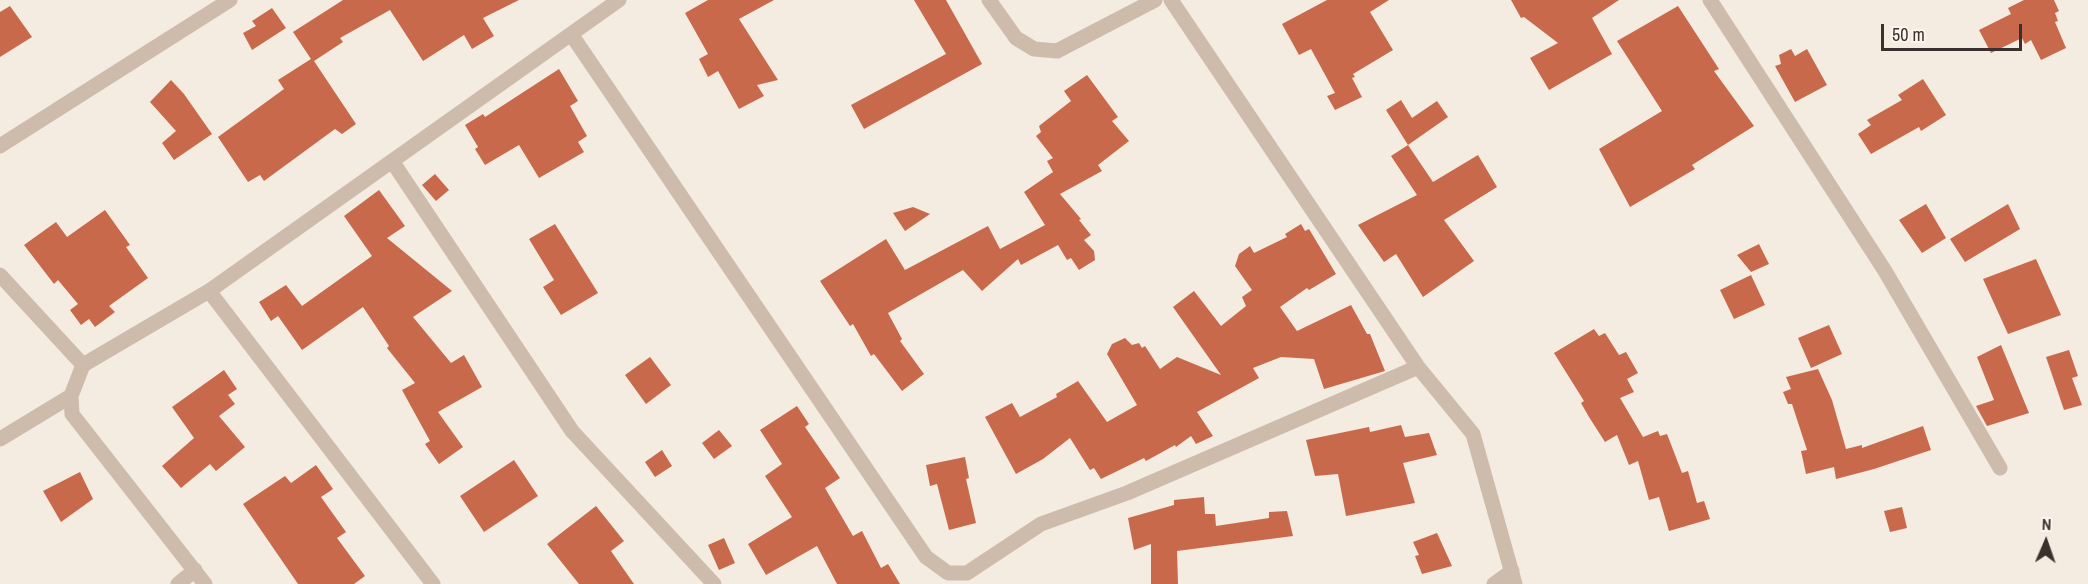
<!DOCTYPE html>
<html>
<head>
<meta charset="utf-8">
<style>
	body { margin:0 }
	#map { position:relative; width:2088px; height:584px; overflow:hidden; background:#f4ebe1; font-family:"Archivo Narrow",sans-serif }
	canvas { display:block }
	.north { position:absolute; left:2016px; top:512px; width:60px; height:60px; -webkit-text-stroke:4px #fbf5ee; paint-order:stroke; rotate:2deg; font-size:16px; font-weight:700; line-height:24px; text-align:center; color:#3b302b }
	.north::after { content:''; display:block; margin:auto; width:21px; height:27px; background:#3b302b; clip-path:polygon(50% 0,100% 100%,50% 72%,0 100%) }
	.scale { position:absolute; left:1881px; top:24px; width:141px; height:27px; box-sizing:border-box; border:3px solid #3b302b; border-top:0; padding-left:8px; font-size:18px; line-height:21px; white-space:nowrap; color:#3b302b; -webkit-text-stroke:4px #fbf5ee; paint-order:stroke }
</style>
</head>
<body>
<div id="map">
<canvas width="2088" height="584"></canvas>
<div class="north">N</div>
<div class="scale">50 m</div>
</div>
<script>
const ctx = document.querySelector('canvas').getContext('2d');
ctx.lineJoin = 'round';
function fillPath(path, color) { ctx.fillStyle = color; ctx.fill(path, 'evenodd'); }
function trace(path, color, width, dash) { ctx.strokeStyle = color; ctx.lineWidth = width; ctx.lineCap = dash ? 'butt' : 'round'; ctx.setLineDash(dash || []); ctx.stroke(path); }
fillPath(new Path2D(`
	M343,0H519L483,18L494,36L472,49L464,35L423,61L390,10L340,38L343,42L314,61L356,124L342,134L335,129L264,181L260,175L248,182L218,137L284,89L278,80L311,59L293,32Z
	M708,0H774L739,19L778,80L757,85L764,96L739,109L718,71L708,77L699,59L708,54L685,13Z
	M914,0H946L982,64L864,129L851,105L946,54Z
	M1327,0H1389L1370,12L1393,50L1353,74L1355,77L1352,78L1362,97L1335,110L1327,96L1335,93L1311,49L1299,55L1282,24Z
	M1511,0H1619L1592,18L1612,54L1549,90L1530,58L1558,43L1524,17L1521,18Z
	M2024,0H2054L2059,11L2055,13L2058,21L2055,22L2066,48L2041,60L2031,40L2025,44L2022,38L1991,53L1979,30L2011,14L2008,8Z
	M10,6L32,37L0,57V12Z
	M1678,6L1719,69L1714,71L1754,126L1692,165L1695,169L1630,207L1599,149L1662,111L1617,41Z
	M272,8L286,28L252,50L243,33L256,26L252,21Z
	M1791,49L1795,56L1807,49L1827,85L1795,102L1775,66L1781,64L1779,55Z
	M559,69L578,101L570,106L587,136L578,142L584,152L539,178L519,145L485,165L475,149L478,147L465,125L483,114L485,117Z
	M1087,75L1118,117L1112,121L1129,141L1098,165L1102,171L1060,194L1081,219L1079,220L1091,235L1084,240L1094,251L1095,260L1079,270L1071,258L1067,260L1058,245L1021,265L1018,259L982,291L963,270L888,313L902,339L900,341L924,374L902,391L874,354L871,356L853,324L850,326L820,281L886,239L905,270L988,226L1000,249L1045,225L1024,192L1053,172L1047,161L1053,158L1036,136L1041,132L1039,126L1071,101L1064,91Z
	M1923,79L1946,115L1921,131L1919,127L1871,154L1858,134L1871,125L1867,120L1902,100L1898,95Z
	M171,80L184,94L212,134L174,160L162,143L176,131L150,102Z
	M1401,100L1412,118L1437,101L1448,117L1408,145L1386,110Z
	M1408,145L1433,182L1478,155L1497,187L1444,220L1474,261L1423,297L1396,254L1384,262L1358,225L1417,195L1391,156Z
	M435,174L449,190L436,201L422,185Z
	M379,190L405,226L387,238L452,291L413,317L451,363L464,355L482,387L438,412L463,447L439,464L425,444L430,441L402,390L415,383L387,348L389,346L363,307L302,350L278,316L271,321L259,302L286,285L302,306L372,256L344,216Z
	M1926,204L1946,238L1922,253L1899,220Z
	M2008,204L2020,229L1965,262L1950,239Z
	M913,207L930,214L905,231L893,213Z
	M105,210L130,245L126,247L148,278L109,306L115,312L95,327L89,319L81,325L70,310L78,304L58,280L54,284L24,245L56,222L67,237Z
	M555,224L598,293L561,315L543,287L554,280L529,239Z
	M1301,224L1305,231L1309,229L1336,274L1309,290L1307,288L1280,307L1297,331L1351,305L1367,334H1370L1385,371L1324,389L1314,359L1281,357L1253,368L1259,378L1197,412L1213,436L1196,444L1191,436L1176,447L1175,445L1146,461L1144,458L1101,479L1094,468L1090,470L1070,438L1043,459L1016,474L985,417L1012,403L1020,417L1057,397L1056,394L1078,381L1107,422L1137,405L1107,354L1112,344L1125,338L1132,345L1139,343L1142,348L1145,346L1160,369L1177,357L1221,375L1173,307L1194,291L1221,326L1246,306L1242,297L1252,290L1235,266L1239,254L1250,246L1254,253L1287,237L1285,234Z
	M1759,244L1769,264L1751,272L1737,255Z
	M2036,259L2061,315L2008,334L1983,279Z
	M1751,275L1765,305L1734,319L1720,290Z
	M1829,325L1842,354L1811,368L1798,338Z
	M1594,329L1599,336L1605,333L1619,355L1626,352L1638,373L1627,379L1634,392L1620,398L1643,437L1658,431L1660,436L1667,434L1682,473L1688,471L1697,503L1704,501L1710,519L1669,531L1659,497L1649,500L1638,461L1629,465L1617,435L1605,442L1589,417L1581,403L1584,401L1554,353Z
	M2001,345L2029,413L1987,426L1976,406L1994,400L1977,357Z
	M2069,350L2078,376L2072,378L2082,405L2064,410L2046,357Z
	M650,357L671,385L646,404L625,375Z
	M1818,369L1832,400L1846,449L1862,445V448L1923,426L1931,450L1874,469L1836,479L1834,467L1806,474L1801,451L1807,450L1792,404H1788L1783,392L1791,389L1786,377Z
	M224,370L237,389L228,395L235,404L219,416L245,447L216,471L210,464L181,488L162,466L194,438L172,407Z
	M797,406L809,424L805,427L840,478L825,488L853,536L862,531L881,568L888,564L900,584H837L817,546L766,575L748,544L792,517L765,476L782,464L760,430Z
	M1401,425L1405,437L1429,433L1437,455L1403,463L1415,503L1346,516L1338,474L1315,476L1306,440L1369,427L1370,432Z
	M719,430L732,446L714,459L702,443Z
	M662,450L672,466L655,477L645,462Z
	M965,457L969,478L966,479L976,523L949,530L937,484L930,486L926,465Z
	M514,460L538,496L484,532L460,496Z
	M316,465L333,489L321,497L346,532L337,538L365,576L354,584H298L243,504L285,476L291,483Z
	M80,472L93,499L61,522L43,491Z
	M1204,497L1205,514H1215L1216,526L1269,518V512L1287,511L1293,536L1177,551L1178,584H1151V544L1134,550L1128,518L1174,505V500Z
	M596,506L624,541L611,551L634,584H579L547,544Z
	M1902,507L1907,528L1890,532L1884,511Z
	M1437,533L1452,566L1422,574L1415,556L1419,555L1413,542Z
	M724,538L735,563L719,570L708,545Z`), '#c8694b');
trace(new Path2D(`
	M989,0L1016,38L1034,49L1057,51L1155,0
	M1171,0L1418,367L1473,434L1515,584
	M1710,0L1885,271L2000,468
	M571,34L926,557L948,573H967L1041,524L1127,493L1418,367
	M0,146L230,0
	M392,161L572,431L714,584
	M0,275L83,365L71,396L72,414L205,584
	M209,291L433,584
	M83,365L209,291L619,0
	M0,439L71,396
	M178,584L195,570
	M1494,584L1512,571`), '#cdbbac', 15);
</script>
</body>
</html>
